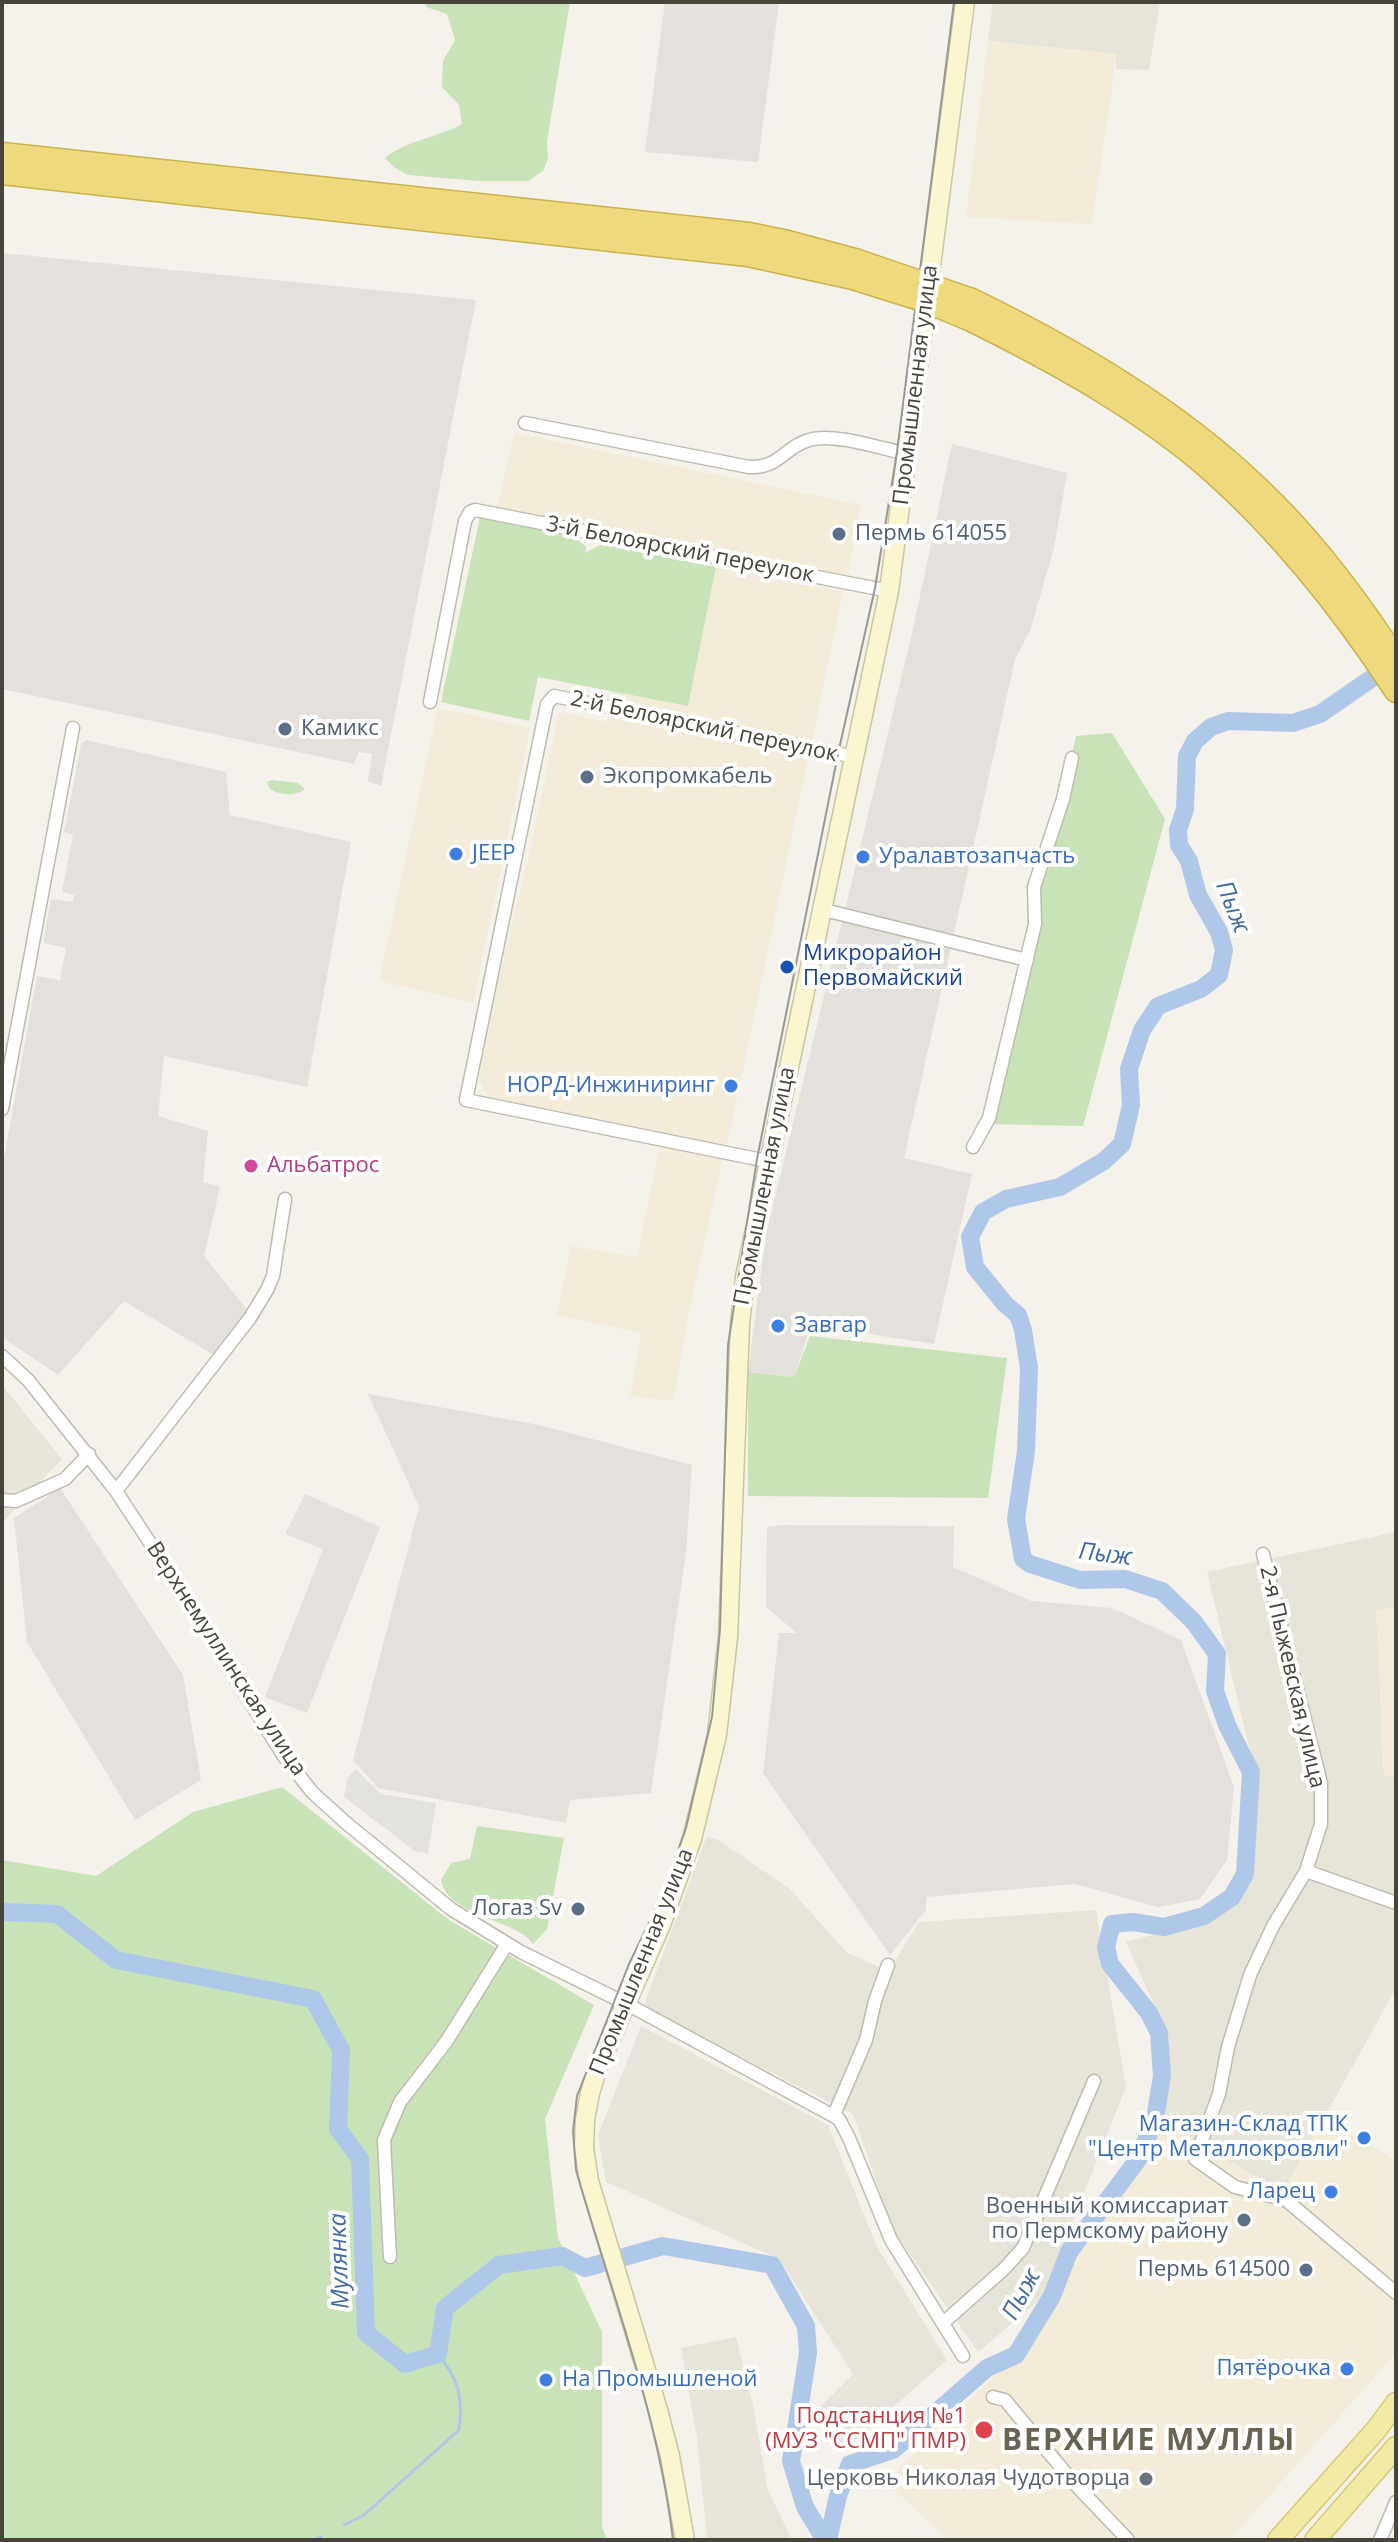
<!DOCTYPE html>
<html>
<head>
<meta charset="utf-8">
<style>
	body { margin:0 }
	#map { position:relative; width:1398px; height:2542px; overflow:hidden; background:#f4f2eb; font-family:"Open Sans",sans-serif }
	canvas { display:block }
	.frame { position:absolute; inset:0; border:4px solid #47443a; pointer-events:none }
</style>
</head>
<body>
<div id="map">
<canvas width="1398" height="2542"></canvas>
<div class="frame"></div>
</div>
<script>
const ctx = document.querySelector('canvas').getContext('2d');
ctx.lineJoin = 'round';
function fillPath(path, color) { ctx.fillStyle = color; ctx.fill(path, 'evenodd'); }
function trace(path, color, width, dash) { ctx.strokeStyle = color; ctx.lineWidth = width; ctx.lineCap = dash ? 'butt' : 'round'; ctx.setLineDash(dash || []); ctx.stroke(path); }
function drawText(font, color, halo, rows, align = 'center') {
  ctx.font = font + ' "Open Sans",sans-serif'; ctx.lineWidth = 8; ctx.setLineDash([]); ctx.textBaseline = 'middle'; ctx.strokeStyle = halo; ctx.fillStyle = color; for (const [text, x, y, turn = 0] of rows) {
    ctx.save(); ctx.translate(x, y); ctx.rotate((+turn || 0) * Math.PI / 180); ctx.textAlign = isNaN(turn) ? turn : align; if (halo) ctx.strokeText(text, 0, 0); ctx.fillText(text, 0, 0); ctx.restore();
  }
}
fillPath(new Path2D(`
	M993,2H1160L1149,70L1116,69V54L988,41Z
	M2,1385L62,1459L2,1523Z
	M1396,1532V1606L1377,1611L1384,1775L1396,1778V1988L1283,2192L1165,2125L1169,2039L1126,1942L1206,1921L1253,1874L1257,1780L1207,1572Z
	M707,1836L720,1841L790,1889L847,1953L889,1971L919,1922L1096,1910L1126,2087L1043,2297L978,2352L893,2230L853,2114L643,2007Z
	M641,2026L828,2125L876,2245L947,2360L844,2450L815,2412L853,2374L779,2259L606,2182L598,2135Z
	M736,2337L752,2400L768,2490L792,2540H707L697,2438L681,2348Z`), '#e7e5da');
fillPath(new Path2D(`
	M988,41L1117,54L1092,224L966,217Z
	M514,433L861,505L847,578L497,510Z
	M716,567L843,592L727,1146L490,1099L479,1079L493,1003L529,855L559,712L606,722L612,691L688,706Z
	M438,708L530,728L473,1003L379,981Z
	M660,1145L723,1159L691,1302L673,1401L630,1396L641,1333L557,1315L571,1246L637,1257Z
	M1396,1606V1778L1384,1775L1376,1611Z
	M1325,2114L1396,2162V2353L1230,2540H949L885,2482L1021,2351L1103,2213L1165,2125L1283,2192Z`), '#f3ecd9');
fillPath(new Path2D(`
	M665,2H779L758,162L645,152Z
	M2,253L476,300L381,786L368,781L372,754L359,752L354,764L2,689Z
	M952,444L1067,473L1054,548L1030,631L1015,659L904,1158L972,1174L934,1344L811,1325L794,1377L748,1372L766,1234L912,634Z
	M86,740L226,772L230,815L351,842L307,1087L164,1056L158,1116L208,1131L203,1182L220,1187L204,1256L248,1311L212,1354L124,1301L58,1375L2,1337V1169L37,976L60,980L66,948L43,943L51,899L73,902L74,895L62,892L73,835L64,832L81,744Z
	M368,1394L539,1425L692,1465L686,1553L651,1793L570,1800L566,1823L378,1788L353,1760L419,1506Z
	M60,1488L183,1675L201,1780L135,1820L27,1642L14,1518Z
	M305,1494L380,1527L307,1713L265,1697L323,1549L285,1534Z
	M782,1525L954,1526L953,1567L1031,1601L1112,1608L1181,1640L1234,1787L1227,1860L1200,1899L1158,1907L1075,1884L926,1897V1910L890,1955L763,1773L779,1633H797L766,1607L767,1527Z`), '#e4e1dc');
fillPath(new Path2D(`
	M425,2H570L547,141L548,159L543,171L528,181H479L408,175L395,168L385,158C407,140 437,138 462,124L459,105L442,87L443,61L455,40L447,14L426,7Z
	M480,517L574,536L586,547L585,553L602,544L716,567L688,706L538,677L529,721L441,702Z
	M1112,733L1165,819L1083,1126L985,1124L1076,736Z
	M272,780L298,783L305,789C295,797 280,795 270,789L267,782Z
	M810,1336L1007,1358L988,1498L748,1496V1372L794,1377Z
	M282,1787L449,1920L594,2005L545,2119L558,2238L602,2332V2528L608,2540H2V1860L96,1876L193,1812Z
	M477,1826L564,1838L547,1929L533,1944C520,1921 447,1916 441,1880L451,1863L470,1859Z`), '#c9e3b9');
fillPath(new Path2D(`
	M356,1769L381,1794L436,1803L428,1853L416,1852L344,1797L347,1779Z`), '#e3e2df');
trace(new Path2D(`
	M344,2525L364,2515L459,2430C463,2397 459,2380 438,2354
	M315,2540L321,2537`), '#afc8e9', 3);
trace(new Path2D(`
	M2,1912L57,1914L116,1960L313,1999L341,2050L338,2129L360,2159L366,2333L405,2364L438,2354L445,2308L499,2265L562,2256L585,2268L663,2246L772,2265L806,2326L808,2353L791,2461L805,2507L825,2540
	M828,2540L838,2496L850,2464L893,2450L987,2368L1016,2355L1052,2296L1069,2252L1139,2158L1155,2119L1162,2076L1159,2033L1149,2013L1110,1964L1106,1947L1112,1924L1133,1922L1164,1927L1204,1916L1232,1897L1245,1874L1251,1772L1227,1725L1215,1691L1217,1654L1194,1622L1162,1591L1125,1579L1080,1580L1030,1564L1023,1559L1016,1519L1026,1451L1029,1368L1023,1330L1018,1315L1005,1304L975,1267L970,1237L983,1212L1006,1199L1060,1187L1104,1161L1122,1144L1131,1105L1129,1069L1142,1030L1158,1006L1201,989L1219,975L1224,950L1219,932L1198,895L1189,861L1179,845L1178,830L1185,809L1187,756L1195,741L1211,727L1228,721L1293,723L1320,714L1394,663`), '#afc8e9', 18);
const street = new Path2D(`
	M525,423L749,467C779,469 784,447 809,440C833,432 882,449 908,454
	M430,702L465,521L470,512L475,510L889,591
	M820,909L1027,960
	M2,1109L73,728
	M973,1147L989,1118L1035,924L1034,887L1063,799L1072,758
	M767,1161L466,1100L547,704L554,696L855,757
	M2,1356L28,1380L116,1491L181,1590L283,1755L312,1792L345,1822L451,1909L521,1952L627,2004L839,2119L849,2138L891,2240L963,2356
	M116,1491L250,1318L267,1290L273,1276L285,1199
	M2,1500L16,1501L65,1479L89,1454
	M1263,1554L1321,1783V1824L1306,1871L1273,1926L1250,1975L1228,2047L1219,2094L1195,2159L1235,2187L1286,2200L1396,2293
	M1306,1871L1396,1903
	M834,2115L866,2040L875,2001L888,1965
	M390,2257L384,2140L400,2102L446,2042L507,1944
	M943,2323L1004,2269L1023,2248L1094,2081
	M993,2397L1005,2400L1074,2483L1128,2540
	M1380,2540L1396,2502`);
const secondary = new Path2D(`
	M685,2540L670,2456L658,2410L589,2181L584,2148L585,2120L590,2093L598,2067L661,1925L692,1839L717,1735L728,1637L740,1324L745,1277L889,591L965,2`);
const primary = new Path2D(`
	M1278,2540L1376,2430L1396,2403
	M1315,2540L1396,2447`);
const highway = new Path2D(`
	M2,154L749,234L788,242L855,260
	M2,173L748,255L853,278
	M972,300C1074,350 1176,409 1259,489C1312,539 1356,598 1396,659
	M969,319C1054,361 1140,408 1212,471C1284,535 1343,610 1396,691`);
trace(street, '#bebbaf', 15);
trace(secondary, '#cbc69e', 21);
trace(primary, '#d7c976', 23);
trace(highway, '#ccb24c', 25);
trace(street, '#fff', 12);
trace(secondary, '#f9f6d0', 18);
trace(primary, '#f3eaa5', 20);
trace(highway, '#eeda7c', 22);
trace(new Path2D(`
	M673,2540C658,2413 611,2292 576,2170L573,2131L577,2096L629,1964L663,1894L686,1828L712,1717L720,1629L728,1345L757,1159L838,754L875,588L897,452L954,2`), '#989898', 2);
const highwayBridge = new Path2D(`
	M855,260L972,300
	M853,278L923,300L969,319`);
trace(highwayBridge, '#ccb24c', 25, []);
trace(highwayBridge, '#eeda7c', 22);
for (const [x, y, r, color] of [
	[839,534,8,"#5c6f8a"],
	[285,729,8,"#5c6f8a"],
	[587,777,8,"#5c6f8a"],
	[456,854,8,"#3f7fe0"],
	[863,857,8,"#3f7fe0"],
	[787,967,8,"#1a4fb4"],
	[731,1086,8,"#3f7fe0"],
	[251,1166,8,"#d1479c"],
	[778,1326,8,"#3f7fe0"],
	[578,1909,8,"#5c6f8a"],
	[1364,2138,8,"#3f7fe0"],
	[1331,2192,8,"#3f7fe0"],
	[1244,2220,8,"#5c6f8a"],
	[1306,2270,8,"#5c6f8a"],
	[1347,2369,8,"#3f7fe0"],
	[546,2380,8,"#3f7fe0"],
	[984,2430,10,"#e0444e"],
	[1146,2479,8,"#6b7280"]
]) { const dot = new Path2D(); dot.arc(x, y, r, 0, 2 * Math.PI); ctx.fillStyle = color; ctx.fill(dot); trace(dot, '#fff', 3); }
drawText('22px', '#47443a', '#fff', [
	["Промышленная улица",916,385,-83],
	["3-й Белоярский переулок",680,550,11],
	["2-й Белоярский переулок",704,727,12],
	["Промышленная улица",765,1186,-79],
	["Верхнемуллинская улица",226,1659,57],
	["2-я Пыжевская улица",1292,1677,77],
	["Промышленная улица",642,1962,-68]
]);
drawText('22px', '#4e5e75', '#fff', [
	["Пермь 614055",855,534],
	["Камикс",301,729],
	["Экопромкабель",603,777],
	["Логаз Sv",562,1909,"right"],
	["Военный комиссариат",1228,2207,"right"],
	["по Пермскому району",1228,2232,"right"],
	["Пермь 614500",1290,2270,"right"]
], 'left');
drawText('22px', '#366cbe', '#fff', [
	["JEEP",472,854],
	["Уралавтозапчасть",879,857],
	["НОРД-Инжиниринг",715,1086,"right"],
	["Завгар",794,1326],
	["Магазин-Склад ТПК",1348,2125,"right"],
	["\"Центр Металлокровли\"",1348,2150,"right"],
	["Ларец",1315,2192,"right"],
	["Пятёрочка",1331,2369,"right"],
	["На Промышленой",562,2380]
], 'left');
drawText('22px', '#164399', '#fff', [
	["Микрорайон",803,954],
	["Первомайский",803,979]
], 'left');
drawText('22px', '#b23c85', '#fff', [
	["Альбатрос",267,1166]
], 'left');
drawText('22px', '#be3a42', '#fff', [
	["Подстанция №1",966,2417],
	["(МУЗ \"ССМП\" ПМР)",966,2442]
], 'right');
drawText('22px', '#5b616d', '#fff', [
	["Церковь Николая Чудотворца",1130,2479]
], 'right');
drawText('italic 24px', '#3e6aa8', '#fff', [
	["Пыж",1232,907,68],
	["Пыж",1105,1555,7],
	["Мулянка",340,2261,-92],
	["Пыж",1022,2295,-62]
]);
ctx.letterSpacing = '2px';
drawText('bold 30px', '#696352', '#fff', [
	["ВЕРХНИЕ МУЛЛЫ",1149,2441]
]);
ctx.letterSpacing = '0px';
</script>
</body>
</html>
